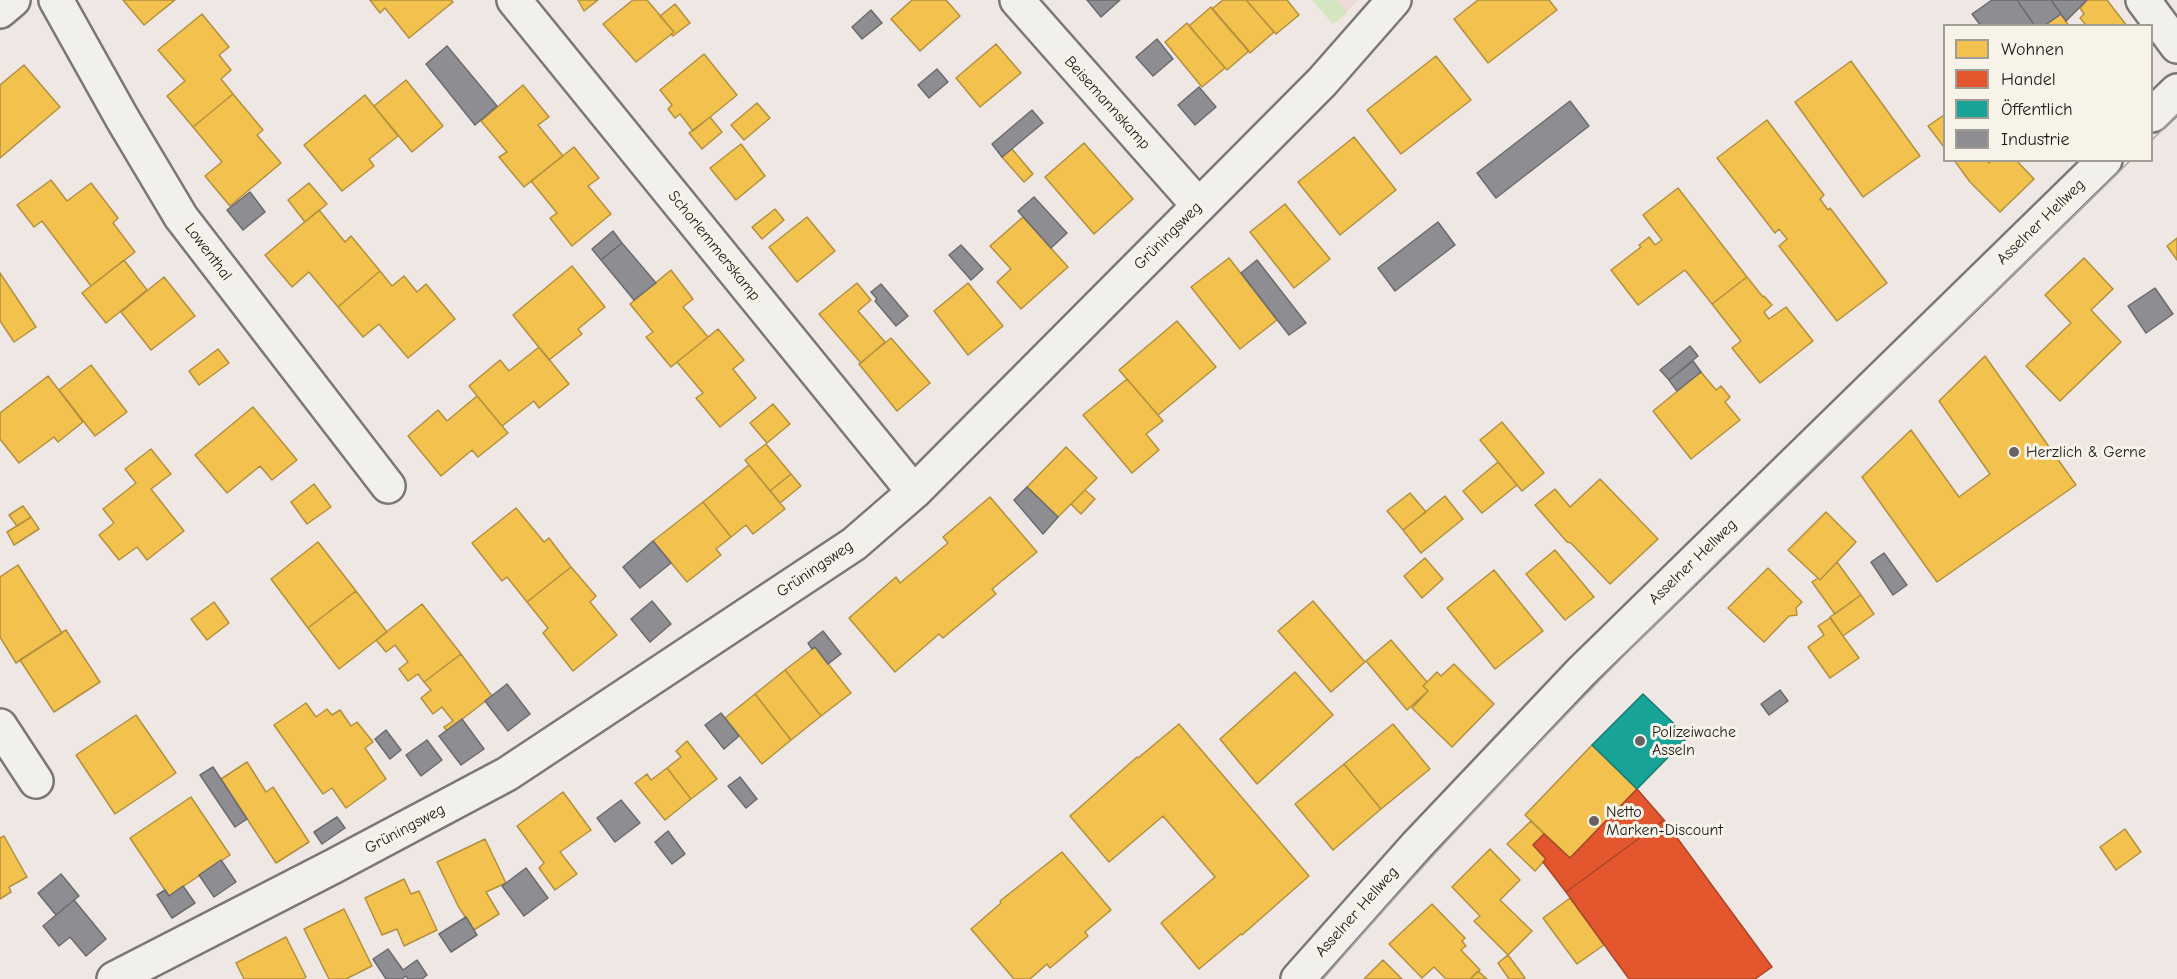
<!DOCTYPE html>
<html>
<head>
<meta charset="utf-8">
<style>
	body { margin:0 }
	#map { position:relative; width:2177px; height:979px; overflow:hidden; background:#efe7e3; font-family:"Comic Neue",sans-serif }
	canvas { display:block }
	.legend { position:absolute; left:1943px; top:24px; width:210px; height:138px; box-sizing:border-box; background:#f7f3e8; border:2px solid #9f9d96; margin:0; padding:8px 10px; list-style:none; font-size:18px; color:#1c1c1c }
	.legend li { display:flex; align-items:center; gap:12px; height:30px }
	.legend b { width:30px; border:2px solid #9f9d96 }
</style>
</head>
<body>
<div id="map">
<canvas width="2177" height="979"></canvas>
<ul class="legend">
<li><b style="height:16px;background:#f2c14e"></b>Wohnen</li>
<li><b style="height:16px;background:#e4572e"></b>Handel</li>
<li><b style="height:16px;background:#17a398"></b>Öffentlich</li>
<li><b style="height:16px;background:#8d8d92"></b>Industrie</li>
</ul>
</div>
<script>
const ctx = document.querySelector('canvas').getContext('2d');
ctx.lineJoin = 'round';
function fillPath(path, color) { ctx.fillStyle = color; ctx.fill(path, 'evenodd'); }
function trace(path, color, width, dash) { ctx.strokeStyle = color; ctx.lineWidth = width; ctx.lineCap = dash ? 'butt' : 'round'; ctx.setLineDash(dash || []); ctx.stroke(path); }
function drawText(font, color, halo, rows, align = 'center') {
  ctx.font = font + ' "Comic Neue",sans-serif'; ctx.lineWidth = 6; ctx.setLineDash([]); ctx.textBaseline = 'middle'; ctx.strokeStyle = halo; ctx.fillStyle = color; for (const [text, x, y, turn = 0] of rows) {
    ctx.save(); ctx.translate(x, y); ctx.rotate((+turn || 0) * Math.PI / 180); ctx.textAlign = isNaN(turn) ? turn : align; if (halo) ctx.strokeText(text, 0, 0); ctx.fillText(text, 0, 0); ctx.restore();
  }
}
fillPath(new Path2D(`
	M1312,0H1359L1333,24Z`), '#eddad4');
fillPath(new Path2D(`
	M1312,0H1336L1347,13L1333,24Z`), '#d4e6bf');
const homes = new Path2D(`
	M123,0H175L144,25Z
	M370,0H451L453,2L409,38L385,8L380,13Z
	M578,0H598L584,11Z
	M633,0H647L674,32L636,62L603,24Z
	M912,0H946L960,16L920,51L891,19Z
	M1223,0H1246L1274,32L1250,53L1212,9Z
	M1246,0H1287L1299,15L1276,34Z
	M1478,0H1549L1557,10L1488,63L1454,19Z
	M2087,0H2107L2127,26H2083L2085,24L2080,18L2084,14L2080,8Z
	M675,4L690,23L673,36L671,34L674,32L660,16Z
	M1211,7L1249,51L1227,70L1189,26Z
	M202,14L229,47L219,55L231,70L221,79L233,94L193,127L167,96L185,81L158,50Z
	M2061,14L2069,26H2049L2047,23Z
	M1187,23L1225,68L1202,87L1165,42Z
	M996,44L1021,73L980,107L956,78Z
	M704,54L737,95L693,131L680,114L675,118L668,109L672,105L660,90Z
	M1436,56L1471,100L1401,154L1367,110Z
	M1851,61L1920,156L1863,197L1795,102Z
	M24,65L60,107L0,158V85Z
	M406,80L443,126L412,152L374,106Z
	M523,85L549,117L538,125L563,156L524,187L499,157L507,152L481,121Z
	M233,94L263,130L257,135L281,163L230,206L205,176L222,162L193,127Z
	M365,95L398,136L369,159L374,166L342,191L304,145Z
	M757,103L770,118L744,140L731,125Z
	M1944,115V147L1928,126Z
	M710,117L722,132L702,149L689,133Z
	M1767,120L1824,195L1820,199L1828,210L1830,208L1887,283L1837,321L1779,246L1787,239L1779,229L1775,233L1717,158Z
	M1354,137L1396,190L1340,235L1298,182Z
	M1084,143L1133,199L1094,234L1045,177Z
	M741,144L765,176L736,200L710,168Z
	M574,147L599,178L588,186L611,214L572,246L550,218L557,213L531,181Z
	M1012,149L1033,174L1024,182L1002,157Z
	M1954,160H1987L1989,163L1991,160H2016L2034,179L2000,212L1970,182Z
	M51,180L67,201L91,183L118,218L113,223L135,252L91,286L42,221L34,227L17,205Z
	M309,183L327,204L305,222L288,200Z
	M1678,188L1747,277L1712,304L1685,270L1638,305L1611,270L1641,247L1639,245L1649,237L1655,245L1662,240L1643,215Z
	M1285,204L1330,259L1294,288L1250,232Z
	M775,209L784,220L762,239L752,227Z
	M319,210L345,242L351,236L380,271L338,307L309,272L292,287L265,255Z
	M807,217L835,251L797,282L769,247Z
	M1023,217L1068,267L1021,309L997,282L1011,269L990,246Z
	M2177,238V260L2167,246Z
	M1229,258L1277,320L1240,349L1191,287Z
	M2084,258L2113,289L2091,310L2121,342L2060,401L2026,366L2071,323L2045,295Z
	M124,260L147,290L106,323L82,293Z
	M572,266L605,307L578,329L582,334L549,360L513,315Z
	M671,270L693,299L683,307L708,337L671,367L646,337L653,332L630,304Z
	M380,271L392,286L404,276L417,292L426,284L455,319L408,358L379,324L363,337L338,307Z
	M0,273L36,327L14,342L0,321Z
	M164,277L195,316L151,350L121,312Z
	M1747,277L1763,297L1764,296L1772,305L1764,312L1769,319L1786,307L1813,341L1760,383L1732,348L1741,341L1712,304Z
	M857,283L871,300L858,311L885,342L861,363L819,314Z
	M968,283L1003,326L968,355L934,311Z
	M1177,321L1216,367L1158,415L1119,370Z
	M718,329L744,360L733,369L756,398L720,427L696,398L703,393L677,362Z
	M891,338L930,383L897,411L859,364Z
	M539,347L569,384L539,408L534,401L502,426L469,386L500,360L509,371Z
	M218,349L229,363L199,385L189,371Z
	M1985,356L2076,485L1937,582L1862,477L1911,430L1959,497L1990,474L1939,401Z
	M91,365L127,412L95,436L59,390Z
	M1701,372L1716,390L1721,386L1730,397L1725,402L1740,420L1691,459L1653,411Z
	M48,376L83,422L58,442L54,437L19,463L0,439V413Z
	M1127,379L1163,421L1146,434L1159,450L1132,473L1083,415Z
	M477,396L508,433L478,457L472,450L441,476L408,436L438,410L447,421Z
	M773,404L790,424L767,443L750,423Z
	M253,407L297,460L272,480L260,466L227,493L195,455Z
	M1502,422L1544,473L1522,491L1480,440Z
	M766,444L791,474L770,491L745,460Z
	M1066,447L1097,478L1058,517L1027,487Z
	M151,449L171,474L151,489L184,531L147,560L137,547L119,560L99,535L114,523L103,509L136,483L125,469Z
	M1498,462L1517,485L1482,513L1463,491Z
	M749,465L785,509L753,534L746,525L731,537L703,502Z
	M791,474L801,486L780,503L770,491Z
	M1600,479L1658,539L1610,584L1571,543L1567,542L1535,505L1555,489L1570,507Z
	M314,484L331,507L307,524L291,502Z
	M1085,490L1095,499L1081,514L1071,504Z
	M1410,493L1426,512L1403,530L1387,511Z
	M1445,496L1463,519L1421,553L1403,530Z
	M990,497L1037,552L992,589L996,594L943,638L939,634L895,672L849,618L896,577L900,583L948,543L943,537Z
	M703,502L731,537L716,549L721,555L687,582L653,541Z
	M23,506L31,517L17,526L9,515Z
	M516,508L544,542L549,538L571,567L527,602L507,577L502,581L472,543Z
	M1826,512L1856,542L1820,580L1788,550Z
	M31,517L39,529L14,545L7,532Z
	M318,542L356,591L308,628L271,579Z
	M1555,550L1594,597L1565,620L1526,574Z
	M1425,558L1443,579L1422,598L1404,576Z
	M1837,562L1861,595L1835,614L1812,582L1818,578L1820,580Z
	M18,565L62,633L16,663L0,637V577Z
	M571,567L596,596L590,602L617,635L573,671L543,633L548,628L527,602Z
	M1768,568L1802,602L1796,608L1797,615L1789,616L1764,642L1728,608Z
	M1494,570L1543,631L1495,669L1447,608Z
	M356,591L387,632L339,669L308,628Z
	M1861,595L1874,614L1843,636L1830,617Z
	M1313,601L1365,662L1331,692L1278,631Z
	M214,602L229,623L207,640L191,619Z
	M422,604L461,654L424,682L418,674L408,681L399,669L408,662L395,645L386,652L376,640Z
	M1830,618L1859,658L1830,678L1808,647L1824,635L1818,626Z
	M66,630L100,682L54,712L20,660Z
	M1391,640L1427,682L1423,686L1428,691L1407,710L1366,661Z
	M815,647L851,693L821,716L785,670Z
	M461,654L492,696L447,731L444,727L453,721L442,707L433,714L421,698L431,690L424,682Z
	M1454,664L1494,704L1452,747L1412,708L1428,691L1423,686L1437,672L1441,676Z
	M785,670L821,716L791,740L755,694Z
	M1295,672L1333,715L1257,784L1220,739Z
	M755,694L791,740L762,764L725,718Z
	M306,703L316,717L327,709L332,715L340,710L351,726L357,722L373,742L365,748L386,779L346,808L332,788L323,794L274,725Z
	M136,715L176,773L115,814L76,755Z
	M1179,724L1309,876L1242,935L1241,934L1199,969L1161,923L1215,877L1163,816L1109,862L1070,816L1137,757L1138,758Z
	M1393,724L1430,769L1381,809L1344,764Z
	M687,741L717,779L691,799L667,768L681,757L676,751Z
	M1592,745L1637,789L1570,858L1525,815Z
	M247,762L266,792L273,787L309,842L276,863L221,779Z
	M1344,764L1381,809L1333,850L1295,804Z
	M667,768L691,799L665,820L635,783L647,774L651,780Z
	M563,792L591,830L560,852L577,874L555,890L539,868L544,863L517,826Z
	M191,797L230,855L169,896L130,838Z
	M1531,821L1544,834L1533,845L1546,859L1535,871L1507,844Z
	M2125,829L2141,852L2116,870L2100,847Z
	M4,836L27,877L9,887L11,892L0,899V838Z
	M485,839L506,883L486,892L499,914L474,930L458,906L437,862Z
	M1490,849L1520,880L1500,900L1532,931L1508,955L1474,921L1480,916L1452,887Z
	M1062,852L1111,910L1085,932L1088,936L1050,968L1047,964L1030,979H1014L971,929L1001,903L1000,901Z
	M404,879L411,894L419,891L437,930L404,946L397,929L382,935L365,898Z
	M1570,898L1604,945L1577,964L1543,918Z
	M1432,904L1465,938L1462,941L1466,946L1461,950L1480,970L1470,979H1446L1434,967L1422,978L1389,944Z
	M344,909L372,966L346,979H329L304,929Z
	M286,937L306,977L303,979H244L236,963Z
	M1508,955L1525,978L1523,979H1509L1498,963Z
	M1383,960L1402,979H1364Z
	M1478,971L1487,979H1470Z`);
fillPath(homes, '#f2c14e');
trace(homes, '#b2903f', 1.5);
const shops = new Path2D(`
	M1637,789L1664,820L1566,892L1543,862L1546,859L1533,845L1544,834L1570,858Z
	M1664,820L1772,967L1755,979H1629L1566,892Z`);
fillPath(shops, '#e4572e');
trace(shops, '#a84529', 1.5);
const public = new Path2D(`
	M1643,694L1688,737L1637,789L1592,745Z`);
fillPath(public, '#17a398');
trace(public, '#187a73', 1.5);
const industry = new Path2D(`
	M1087,0H1120L1101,17Z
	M1992,0H2017L2035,26H1981L1972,14Z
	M2017,0H2051L2061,14L2044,26H2035Z
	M2051,0H2087L2066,21Z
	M871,10L882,23L862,39L852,27Z
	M1157,39L1173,59L1153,76L1136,57Z
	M447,46L497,106L475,125L426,64Z
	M937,69L948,82L929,98L918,85Z
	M1199,87L1216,107L1195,125L1178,105Z
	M1570,101L1589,126L1496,198L1477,173Z
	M1032,110L1043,123L1002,157L992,144Z
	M250,192L265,212L243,230L227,210Z
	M1034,197L1067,233L1051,248L1018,211Z
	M1438,222L1455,245L1395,291L1378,268Z
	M613,231L622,243L601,260L592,249Z
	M622,243L656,283L634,300L601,260Z
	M961,245L983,269L971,280L949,255Z
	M1257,260L1306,323L1289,335L1241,273Z
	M881,284L908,316L896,326L875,301L877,299L871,292Z
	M2155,288L2173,314L2146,333L2128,306Z
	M1690,346L1698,356L1669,380L1660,370Z
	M1693,361L1701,372L1677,391L1669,380Z
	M1027,487L1058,517L1043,534L1014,500Z
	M653,541L671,563L640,588L623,567Z
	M1884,553L1907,585L1893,595L1871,562Z
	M652,601L671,624L650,642L631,619Z
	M823,631L841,654L828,664L815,647L812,649L808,643Z
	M507,684L530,714L508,731L485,701Z
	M1780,690L1788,701L1769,715L1761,704Z
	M721,713L739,736L724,749L705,725Z
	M462,719L484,749L461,765L439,736Z
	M386,730L401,750L390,759L375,739Z
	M427,740L442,760L421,776L406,755Z
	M213,767L247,819L235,827L200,775Z
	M740,777L757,799L746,808L728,786Z
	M621,800L640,823L615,842L597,818Z
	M337,817L345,828L322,844L314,832Z
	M668,831L685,854L672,864L655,842Z
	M221,860L236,882L214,897L199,875Z
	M526,868L548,898L524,916L502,886Z
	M61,874L79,896L56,915L38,893Z
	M183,886L195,903L172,918L157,895L165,890L169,896Z
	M74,900L106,939L86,956L70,937L59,946L43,926Z
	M466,917L477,935L451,952L439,934Z
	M388,949L403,970L417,960L427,975L422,979H408L406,976L402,979H386L373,959Z`);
fillPath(industry, '#8d8d92');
trace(industry, '#6b6b6f', 1.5);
const minor = new Path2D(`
	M56,0L122,118L181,217L388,486
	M514,0L914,492
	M1017,0L1199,206
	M2143,0L2177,46
	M0,11L13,0
	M0,726L36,781
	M114,979L334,866L507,774L854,544L914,492L1322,82L1394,0`);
const major = new Path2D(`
	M2152,115L2177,91
	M1298,979L1417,845L1581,672L2105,160`);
trace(minor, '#7b7776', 38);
trace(major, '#7b7776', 38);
trace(minor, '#f2f0ec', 33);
trace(major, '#f2f0ec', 33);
trace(new Path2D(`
	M2152,140L2177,115
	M1323,979C1574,689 1856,428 2131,160`), '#a8a6a4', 1.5);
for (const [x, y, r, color] of [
	[2014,452,6,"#666362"],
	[1640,741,6,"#666362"],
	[1594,821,6,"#666362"]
]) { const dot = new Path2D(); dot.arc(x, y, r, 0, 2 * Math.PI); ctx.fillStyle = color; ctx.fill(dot); trace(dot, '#f7f3e8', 2); }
drawText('16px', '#1c1c1c', '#f7f3e8', [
	["Beisemannskamp",1107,103,48],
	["Asselner Hellweg",2041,222,-44],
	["Grüningsweg",1168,236,-45],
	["Schorlemmerskamp",714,246,51],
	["Lowenthal",208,252,53],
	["Asselner Hellweg",1693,562,-44],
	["Grüningsweg",815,569,-34],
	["Grüningsweg",405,829,-28],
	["Asselner Hellweg",1357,912,-48]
]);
drawText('16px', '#1c1c1c', '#f7f3e8', [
	["Herzlich & Gerne",2026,452],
	["Polizeiwache",1652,732],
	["Asseln",1652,750],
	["Netto",1606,812],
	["Marken-Discount",1606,830]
], 'left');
</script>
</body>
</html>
